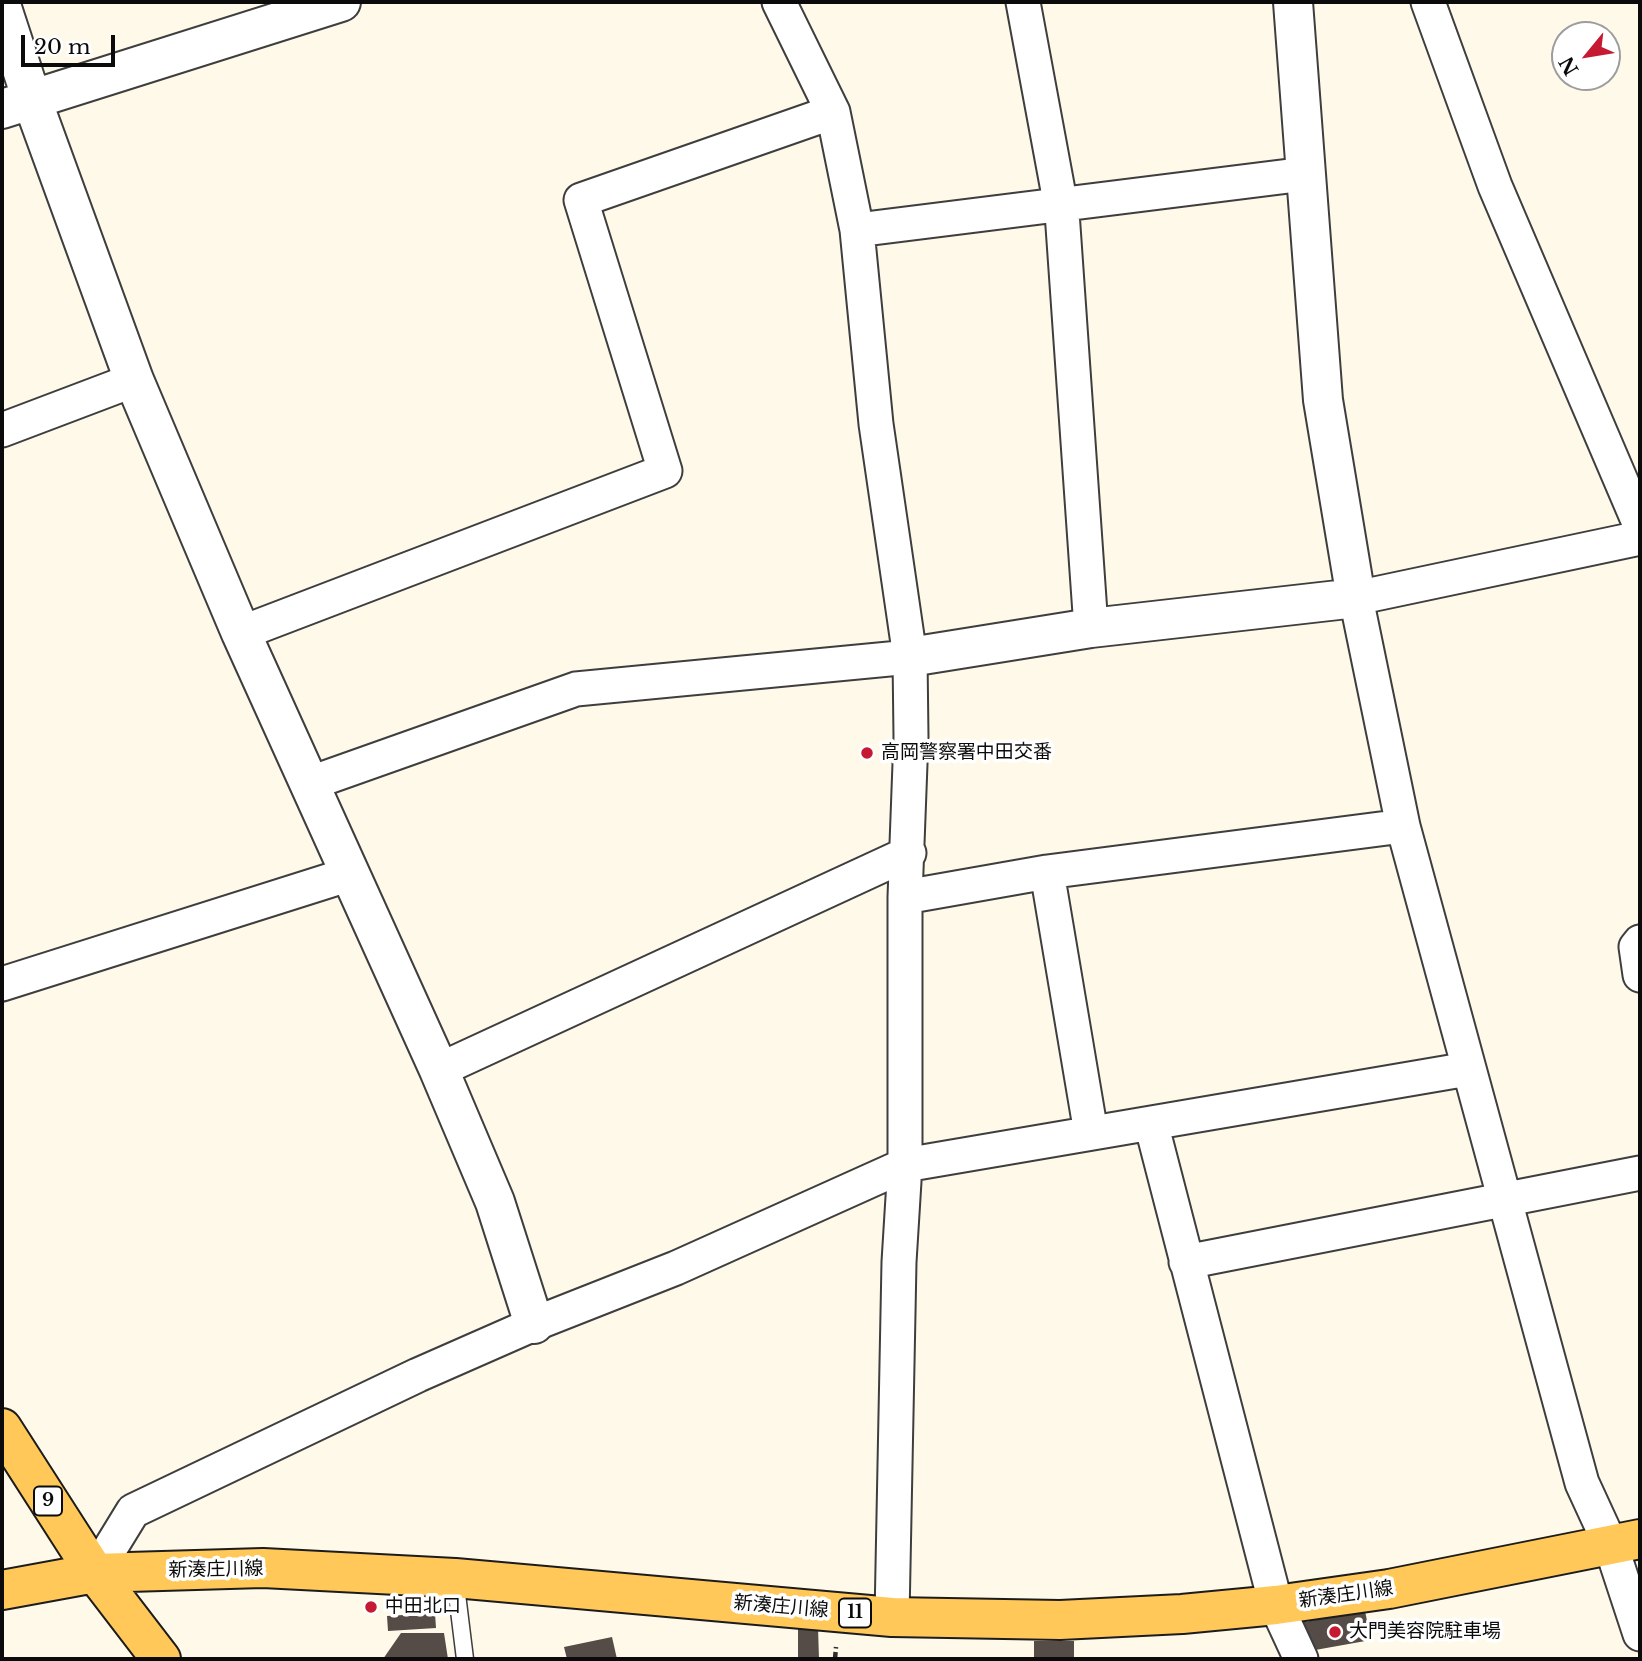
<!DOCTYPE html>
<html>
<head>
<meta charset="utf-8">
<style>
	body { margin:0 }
	#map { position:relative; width:1642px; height:1661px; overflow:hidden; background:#fff9e9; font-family:"Libre Baskerville",serif }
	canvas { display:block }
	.frame { position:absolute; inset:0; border:4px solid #0b0b0b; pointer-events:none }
	.north { position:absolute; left:1551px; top:21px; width:70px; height:70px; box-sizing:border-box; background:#fff; border:2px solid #9d9d9d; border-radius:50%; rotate:240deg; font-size:19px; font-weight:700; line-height:28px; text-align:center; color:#0b0b0b }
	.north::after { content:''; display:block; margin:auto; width:24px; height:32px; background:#c51a31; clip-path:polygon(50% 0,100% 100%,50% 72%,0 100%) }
	.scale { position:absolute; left:21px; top:35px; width:94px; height:32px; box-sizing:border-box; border:4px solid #0b0b0b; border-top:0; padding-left:9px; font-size:21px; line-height:24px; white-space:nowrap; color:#0b0b0b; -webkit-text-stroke:5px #fff; paint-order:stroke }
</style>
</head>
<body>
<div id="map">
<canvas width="1642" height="1661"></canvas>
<div class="frame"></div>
<div class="north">N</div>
<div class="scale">20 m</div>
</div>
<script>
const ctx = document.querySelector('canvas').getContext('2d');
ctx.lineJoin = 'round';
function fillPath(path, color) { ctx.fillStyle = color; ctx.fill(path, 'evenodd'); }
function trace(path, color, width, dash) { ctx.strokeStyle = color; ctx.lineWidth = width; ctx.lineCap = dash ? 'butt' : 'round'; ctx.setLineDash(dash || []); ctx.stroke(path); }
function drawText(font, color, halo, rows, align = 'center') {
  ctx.font = font + ' "Libre Baskerville","Noto Sans JP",serif'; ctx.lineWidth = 7; ctx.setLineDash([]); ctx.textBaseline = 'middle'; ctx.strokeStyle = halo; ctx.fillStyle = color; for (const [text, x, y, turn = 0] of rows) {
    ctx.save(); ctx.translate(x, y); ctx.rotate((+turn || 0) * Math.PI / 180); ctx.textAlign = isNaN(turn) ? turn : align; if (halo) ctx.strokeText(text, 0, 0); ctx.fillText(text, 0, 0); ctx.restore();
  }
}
fillPath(new Path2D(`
	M1365,1611L1371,1640L1304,1652L1299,1623Z
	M435,1613L436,1628L388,1631L387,1616Z
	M798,1627H818L819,1659H798Z
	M401,1633H444L448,1659H383Z
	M612,1637L617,1659H567L564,1647Z
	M1034,1641H1074V1659H1034Z`), '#554b47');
const service = new Path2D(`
	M455,1578L465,1659`);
const minor = new Path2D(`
	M779,2L833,112L857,230L876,424L910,657L911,737L905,897V1165L899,1262L892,1617
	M1023,2L1062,212L1091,628
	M1428,2L1495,186L1640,525
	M857,230L1305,174
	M2,430L134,380
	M1640,538L1356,598L1403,826L1582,1483L1611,1546L1640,1634
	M241,633L665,471L581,200L833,112
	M308,784L576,689L910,657
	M1047,872L1091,1133
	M905,897L1047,872L1403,826
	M1640,942L1636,947L1640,975
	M2,984L350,874
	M439,1070L909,853
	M1151,1123L1276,1605L1301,1659
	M1186,1262L1640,1173
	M95,1573L133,1511L418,1375L534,1324L676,1268L905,1165L1468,1069`);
const tertiary = new Path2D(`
	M2,8L32,100L134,380L241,633L439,1070L495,1202L534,1324
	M2,109L341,2
	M910,657L1091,628L1356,598L1323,400L1293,2`);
const primary = new Path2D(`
	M2,1428L95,1573L161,1659
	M2,1590L95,1573L263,1568L455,1578L892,1617L1060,1620L1182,1614L1276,1605L1389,1589L1640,1539`);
trace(service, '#3e3e3e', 19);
trace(minor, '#3e3e3e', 37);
trace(tertiary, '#3e3e3e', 42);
trace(primary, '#1c1c1c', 42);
trace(new Path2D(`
	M835,1659L836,1647`), '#2d2d2d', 4.5, [7, 3.5]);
trace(service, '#fff', 16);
trace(minor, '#fff', 33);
trace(tertiary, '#fff', 38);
trace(primary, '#ffc859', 38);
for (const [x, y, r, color] of [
	[867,753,7,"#c51a31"],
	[371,1607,7,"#c51a31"],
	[1335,1632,7,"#c51a31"]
]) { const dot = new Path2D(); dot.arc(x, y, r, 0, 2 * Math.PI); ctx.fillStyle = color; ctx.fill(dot); trace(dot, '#fff', 2.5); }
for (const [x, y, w] of [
	[48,1501,28],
	[855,1613,32]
]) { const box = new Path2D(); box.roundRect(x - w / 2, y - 14.5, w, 29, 5); ctx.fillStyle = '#fff'; ctx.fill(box); trace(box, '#0b0b0b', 2); }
drawText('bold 18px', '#0b0b0b', null, [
	["9",48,1501],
	["11",855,1613]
]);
drawText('19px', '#0b0b0b', '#fff', [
	["高岡警察署中田交番",881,753],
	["中田北口",385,1607],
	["大門美容院駐車場",1349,1632]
], 'left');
drawText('19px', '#0b0b0b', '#fff', [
	["新湊庄川線",216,1570,-1],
	["新湊庄川線",1346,1595,-8],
	["新湊庄川線",781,1607,5]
]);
</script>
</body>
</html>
